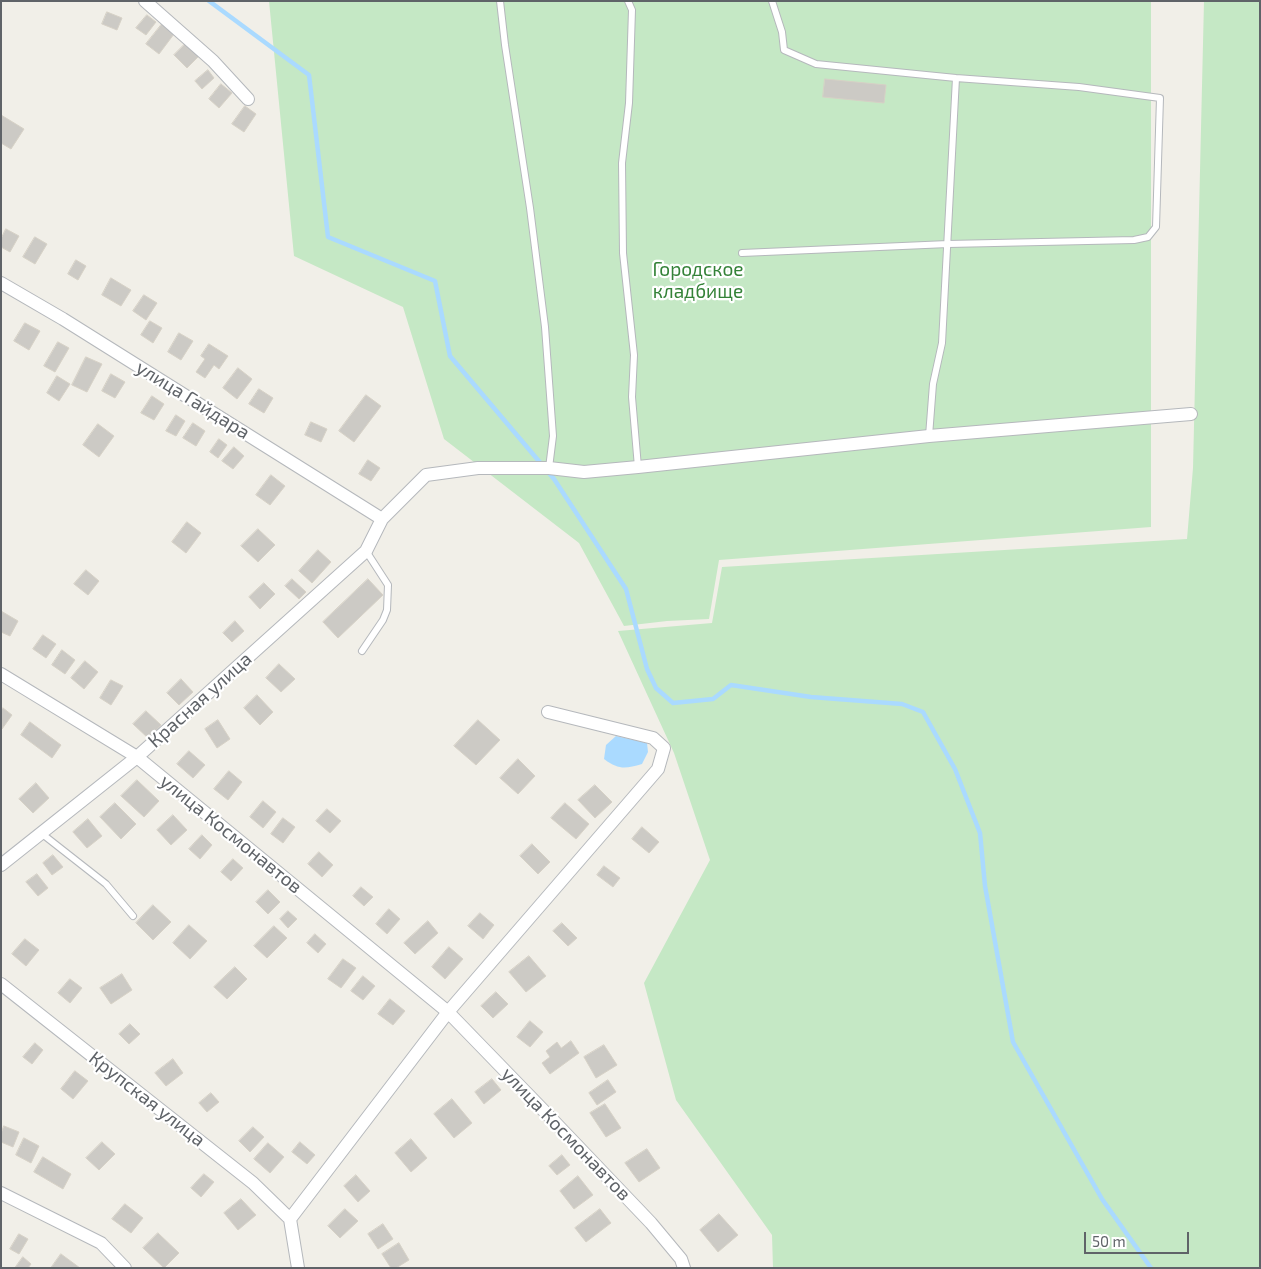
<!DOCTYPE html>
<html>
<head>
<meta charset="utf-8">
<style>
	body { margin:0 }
	#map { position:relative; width:1261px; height:1269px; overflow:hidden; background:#f1efe8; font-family:"Exo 2",sans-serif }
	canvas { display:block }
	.frame { position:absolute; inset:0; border:2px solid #5f6368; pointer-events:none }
	.scale { position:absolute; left:1084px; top:1232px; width:105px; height:22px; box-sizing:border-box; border:2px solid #5f6368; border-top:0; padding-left:6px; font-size:15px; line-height:18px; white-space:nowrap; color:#5f6368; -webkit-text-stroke:4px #fff; paint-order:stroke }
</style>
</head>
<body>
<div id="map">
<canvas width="1261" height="1269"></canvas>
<div class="frame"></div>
<div class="scale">50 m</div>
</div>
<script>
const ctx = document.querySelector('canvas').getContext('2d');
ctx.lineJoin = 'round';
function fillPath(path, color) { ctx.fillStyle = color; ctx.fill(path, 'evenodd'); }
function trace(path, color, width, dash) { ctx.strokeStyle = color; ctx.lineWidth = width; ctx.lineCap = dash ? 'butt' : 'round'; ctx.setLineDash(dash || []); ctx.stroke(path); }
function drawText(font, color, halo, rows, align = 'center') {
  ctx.font = font + ' "Exo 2",sans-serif'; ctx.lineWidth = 4.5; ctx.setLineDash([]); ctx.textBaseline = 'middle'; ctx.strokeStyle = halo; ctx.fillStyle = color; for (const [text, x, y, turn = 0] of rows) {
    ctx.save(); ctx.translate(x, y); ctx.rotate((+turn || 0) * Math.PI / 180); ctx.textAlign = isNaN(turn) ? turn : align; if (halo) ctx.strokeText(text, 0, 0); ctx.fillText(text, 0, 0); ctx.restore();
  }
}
fillPath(new Path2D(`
	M269,1H1151V527L719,560L709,619L667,621L624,626L579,543L444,439L403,307L294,256Z
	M1204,1H1260V1268H773L772,1235L676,1100L644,983L710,860L674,753L618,631L712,623L722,567L1187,539L1193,468Z`), '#c5e8c5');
fillPath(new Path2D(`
	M616,736L647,743L648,752L642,764C625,769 619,770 604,759L606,745Z`), '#aadaff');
trace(new Path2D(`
	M209,1L309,75L328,237L435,281L450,356L543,466
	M548,472L554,479L626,589L647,669L656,688L673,703L713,699L731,685L811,697L902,704L923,712L955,769L980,833L985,886L1013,1042L1102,1199L1151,1268`), '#aadaff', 4.5);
const building = new Path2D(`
	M107,12L122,18L117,30L102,24Z
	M147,15L156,22L146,35L136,28Z
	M162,24L174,34L159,54L146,44Z
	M186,43L199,56L187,68L174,55Z
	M208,70L214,78L202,89L195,81Z
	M825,79L886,85L884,103L823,97Z
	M221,84L232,93L219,108L209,99Z
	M245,106L256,114L244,132L232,124Z
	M1,115L24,129L11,149L1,143Z
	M6,229L19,236L10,252L1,247V239Z
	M35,237L47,244L35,264L23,257Z
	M76,260L86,266L78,280L68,274Z
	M111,278L131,290L121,306L102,295Z
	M144,295L157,303L146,320L133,311Z
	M150,321L162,328L153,343L141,335Z
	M25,323L40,331L29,350L14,341Z
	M179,333L193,341L181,360L168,352Z
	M58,342L69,348L55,372L44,366Z
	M209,344L228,356L219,369L214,365L205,378L196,372L205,359L201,356Z
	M86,357L102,364L87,392L72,385Z
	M238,368L252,379L237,399L223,388Z
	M111,374L125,382L115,398L102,391Z
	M57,376L70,384L59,401L47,393Z
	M259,389L273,398L264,413L249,404Z
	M366,395L381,406L354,442L339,431Z
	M152,396L164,404L154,420L141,413Z
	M176,415L185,421L176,436L166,431Z
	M311,422L327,429L321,442L305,435Z
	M193,423L205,431L196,446L183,438Z
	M98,424L114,436L99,457L83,445Z
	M219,439L227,445L218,458L210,452Z
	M234,447L244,456L233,469L222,461Z
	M368,460L380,468L371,481L359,474Z
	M271,475L285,486L270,505L256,495Z
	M187,522L201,533L186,553L172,542Z
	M258,529L275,545L258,562L241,546Z
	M318,550L331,562L312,583L299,571Z
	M86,570L99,581L88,595L74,584Z
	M292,579L306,592L299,599L285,586Z
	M368,579L383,595L338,638L323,622Z
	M264,583L275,594L260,609L249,597Z
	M1,611L18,621L10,636L1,632Z
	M235,621L244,631L232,642L223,633Z
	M43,635L56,644L46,658L33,649Z
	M62,650L75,660L65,674L52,665Z
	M85,661L98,672L84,689L71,678Z
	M279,664L295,679L281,692L266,678Z
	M181,679L193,692L179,705L167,693Z
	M111,680L123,686L111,705L100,698Z
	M257,695L273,712L260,725L244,708Z
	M3,708L12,715L2,729L1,710Z
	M146,711L161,725L149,739L133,724Z
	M218,720L230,739L217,748L205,729Z
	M478,720L500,740L476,765L454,746Z
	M30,722L61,745L52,758L21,735Z
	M189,751L205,765L193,778L177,764Z
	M518,759L535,776L518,794L500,778Z
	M229,771L242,782L228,800L214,789Z
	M137,780L159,801L144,817L121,796Z
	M36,783L49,798L33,813L19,799Z
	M595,785L612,802L595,818L578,800Z
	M263,801L276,812L263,828L250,817Z
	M115,803L136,824L121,839L100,817Z
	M565,803L589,824L576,839L551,818Z
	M327,809L341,821L330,833L316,821Z
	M173,815L187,830L171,845L157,830Z
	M283,818L295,827L283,843L271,834Z
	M88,819L102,836L87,848L73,832Z
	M642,827L659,842L649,853L632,839Z
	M202,835L212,845L200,859L189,849Z
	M532,844L550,862L538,874L520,856Z
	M319,852L333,865L322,877L308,864Z
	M53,855L63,867L52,875L43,863Z
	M233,859L243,868L231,881L221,872Z
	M604,866L620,878L613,887L597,875Z
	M37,874L48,888L38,896L26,882Z
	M361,887L373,897L364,906L353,896Z
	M268,890L280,902L268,914L256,902Z
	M153,905L171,922L153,940L136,923Z
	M389,909L400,919L387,934L376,924Z
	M288,911L297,919L288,928L280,919Z
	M480,913L494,925L483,939L468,926Z
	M428,921L438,933L415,954L404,943Z
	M562,923L577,938L568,946L553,931Z
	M189,925L207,941L190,959L173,943Z
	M274,926L287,938L267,958L254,946Z
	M315,934L326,944L318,953L307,943Z
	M25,939L39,950L26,966L12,954Z
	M449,947L463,959L445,979L432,967Z
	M529,956L546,976L526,992L509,972Z
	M343,959L356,968L341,988L328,979Z
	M235,967L247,979L227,999L214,987Z
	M122,974L132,990L111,1004L100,988Z
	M363,976L375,986L363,1000L351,991Z
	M70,979L82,988L70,1003L58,993Z
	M496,992L508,1004L493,1018L481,1006Z
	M390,999L405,1011L393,1025L378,1014Z
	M530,1021L543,1032L530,1047L517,1037Z
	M130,1024L140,1034L129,1044L119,1034Z
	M571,1041L579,1053L550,1074L542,1063L550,1057L546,1051L557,1042L561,1048Z
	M35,1043L43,1050L32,1064L23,1057Z
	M604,1045L617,1065L596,1078L584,1057Z
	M173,1059L183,1073L166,1086L155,1073Z
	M75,1071L88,1081L73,1099L61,1089Z
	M492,1079L501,1090L484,1104L475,1092Z
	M608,1080L616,1092L597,1105L589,1093Z
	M211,1093L219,1102L207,1112L199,1103Z
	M452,1099L472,1123L454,1138L434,1114Z
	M605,1104L621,1128L606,1137L590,1113Z
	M4,1126L19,1132L13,1147L1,1142V1134Z
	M253,1127L264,1137L250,1152L239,1141Z
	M24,1138L39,1146L31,1163L16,1155Z
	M411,1139L427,1158L411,1172L395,1153Z
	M102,1142L115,1154L99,1170L86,1158Z
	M300,1142L315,1155L307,1164L292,1152Z
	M268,1143L284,1157L270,1173L254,1159Z
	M647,1149L660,1168L639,1182L625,1163Z
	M562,1155L570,1165L557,1175L549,1166Z
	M43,1157L71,1174L63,1189L34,1172Z
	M204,1174L214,1182L201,1197L191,1188Z
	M356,1175L370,1191L358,1202L344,1186Z
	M578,1176L593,1195L574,1209L560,1191Z
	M241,1199L256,1215L238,1230L224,1213Z
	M125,1204L143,1218L131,1233L112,1219Z
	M345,1209L358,1221L340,1238L328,1226Z
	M600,1209L611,1223L586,1242L575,1228Z
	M719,1214L738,1235L718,1252L700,1230Z
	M383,1224L393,1239L378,1249L368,1234Z
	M158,1233L179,1253L164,1268L143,1248Z
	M19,1234L28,1239L19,1254L10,1249Z
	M399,1243L409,1260L396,1268H391L382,1254Z
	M61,1254L80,1268H51Z
	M23,1257L31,1264L28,1268H15Z`);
fillPath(building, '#cccac5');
trace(building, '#d6d1c6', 1);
const service = new Path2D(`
	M500,1L505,45L530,208L545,327L553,436L549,468
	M628,1L632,10L629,103L622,163L623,253L634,355L632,397L638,467
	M742,253L948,244L1134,240L1148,237L1156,227L1160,98L1079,87L956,78L816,64L784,50L782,32L772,1
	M929,436L933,384L942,343L956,78
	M362,651L383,620L387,610L388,585L366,551
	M41,833L106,884L133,916`);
const minor = new Path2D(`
	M145,1L213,61L248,99
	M1,283L63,319L382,519
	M1,674L137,757L448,1012L546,1113L651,1223L681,1259L684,1268
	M1,865L137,757L366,551L382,519L426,475L478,468H549L584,472L638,467L929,436L1191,414
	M1,984L253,1183L290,1219
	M1,1193L101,1243L125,1268
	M290,1219L448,1012L658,769L664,748L653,738L548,712
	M290,1219L298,1268`);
trace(service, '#b5b8bc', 8);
trace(minor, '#b5b8bc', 14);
trace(service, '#fff', 6);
trace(minor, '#fff', 12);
drawText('19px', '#348238', '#fff', [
	["Городское",698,270],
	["кладбище",698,292]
]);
drawText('19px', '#5f6368', '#fff', [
	["улица Гайдара",193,400,32],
	["Красная улица",200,700,-42],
	["улица Космонавтов",231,834,39],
	["Крупская улица",147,1099,38],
	["улица Космонавтов",566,1134,46]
]);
</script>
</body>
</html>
